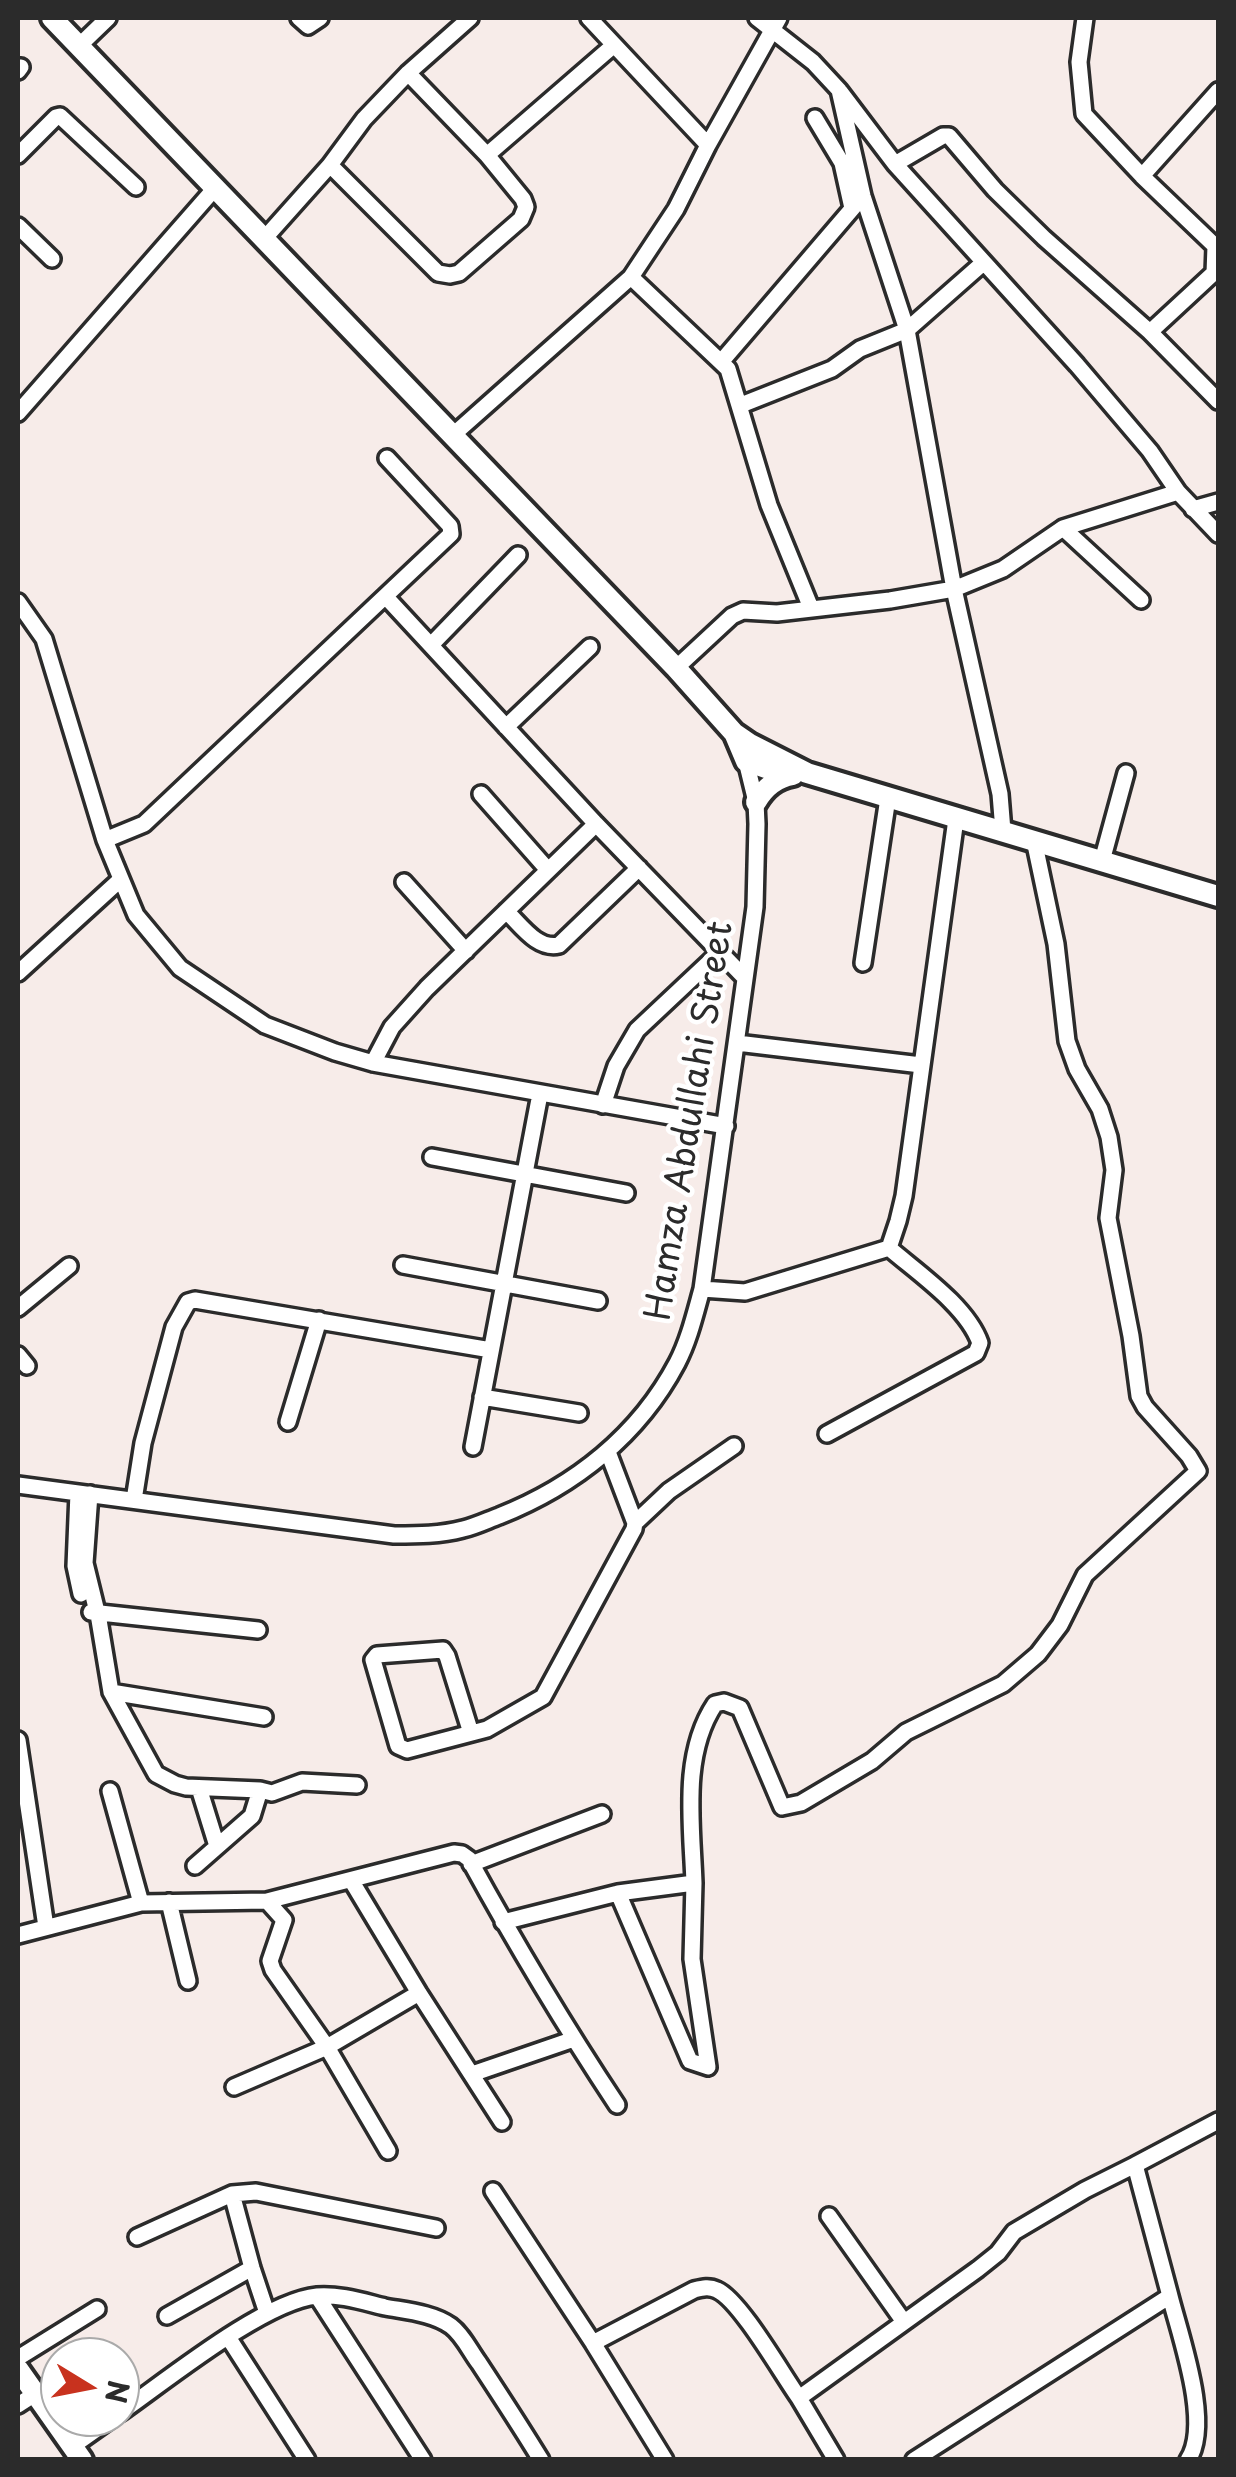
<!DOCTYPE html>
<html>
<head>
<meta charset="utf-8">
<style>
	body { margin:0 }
	#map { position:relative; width:1236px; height:2477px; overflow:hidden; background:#f7ece9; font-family:"Playpen Sans",sans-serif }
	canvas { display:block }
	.frame { position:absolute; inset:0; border:20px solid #2b2b2b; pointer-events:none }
	.north { position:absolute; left:40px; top:2337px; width:100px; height:100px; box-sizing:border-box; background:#fff; border:2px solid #aaa; border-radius:50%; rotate:100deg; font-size:28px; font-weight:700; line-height:40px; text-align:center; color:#2b2b2b }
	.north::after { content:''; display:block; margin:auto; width:35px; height:45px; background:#c8321e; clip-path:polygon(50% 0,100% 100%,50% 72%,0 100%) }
</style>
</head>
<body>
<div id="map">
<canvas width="1236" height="2477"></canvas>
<div class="frame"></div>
<div class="north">N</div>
</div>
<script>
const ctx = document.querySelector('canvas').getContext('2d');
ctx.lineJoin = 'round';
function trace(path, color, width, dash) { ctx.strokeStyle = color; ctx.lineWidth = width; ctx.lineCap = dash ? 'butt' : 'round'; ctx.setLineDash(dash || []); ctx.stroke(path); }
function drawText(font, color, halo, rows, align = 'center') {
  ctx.font = font + ' "Playpen Sans",sans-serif'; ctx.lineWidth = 9; ctx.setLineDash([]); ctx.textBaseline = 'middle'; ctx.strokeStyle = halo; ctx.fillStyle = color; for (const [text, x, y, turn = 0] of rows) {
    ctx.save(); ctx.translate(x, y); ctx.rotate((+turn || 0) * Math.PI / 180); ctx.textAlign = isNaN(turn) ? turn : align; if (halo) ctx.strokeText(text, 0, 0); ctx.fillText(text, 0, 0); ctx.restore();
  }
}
const minor = new Path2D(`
	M299,18L308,26L320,18
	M589,18L708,145
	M757,18L813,62L839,90L895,164L1077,365L1150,451L1178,492L1218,534
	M1085,18L1079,62L1084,114L1142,176
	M80,45L108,18
	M18,71L21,67
	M839,90L863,196L907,330L954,589L1000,794L1003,831
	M815,118L842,163L852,208
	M18,155L56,117L60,116L136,187
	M487,155L614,45
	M895,164L943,136H949L995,190L1044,238L1150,332L1218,401
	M330,165L438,273L450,275L459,273L521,219L526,207L523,199L487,155L408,73
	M18,226L52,259
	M264,239L330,165L364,119L408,73L470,18
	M1214,273L1215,246L1142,176L1218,91
	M631,277L728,369L769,505L811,608
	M1150,332L1218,269
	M721,362L863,196
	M741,405L832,369L860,349L907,330L983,263
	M18,413L216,187
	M453,435L631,277L676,209L708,145L779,18
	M1193,509L1218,502
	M1063,528L1141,600
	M386,597L596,824L745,978
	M18,602L44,639L105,840L136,915L180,968L265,1025L335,1052L373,1063L726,1126
	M431,645L518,555
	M676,668L732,616L743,611L777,613L890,600L954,589L1003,569L1063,528L1178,492
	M506,727L590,647
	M481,794L548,870
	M105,840L144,824L451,534L450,526L387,458
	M1102,861L1126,773
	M404,882L466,951
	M506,911C521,925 537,950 559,945L639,868
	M863,963L888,798
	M18,973L121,879
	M737,1043L921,1065
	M373,1063L392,1027L427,988L596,824
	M603,1105L616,1066L637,1030L720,952
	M432,1157L626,1193
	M889,1248L898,1221L904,1196L956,819
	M403,1265L598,1301
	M702,1289L745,1292L889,1248
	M18,1308L69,1266
	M18,1355L27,1366
	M482,1397L579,1413
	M288,1422L319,1320
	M827,1434L976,1353L980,1343C967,1306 918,1273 889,1248
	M473,1447L540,1094
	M608,1452L635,1523
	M18,1485L394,1535C418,1535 440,1535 463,1529C476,1526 488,1520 499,1516C575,1486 639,1435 677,1363C689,1340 695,1314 702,1289L755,907L757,824L756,802L746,761
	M78,1493L75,1566L81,1594
	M90,1494L85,1563L99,1620L111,1692L156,1774L175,1784L186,1787L260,1790L272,1793L302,1782L357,1785
	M134,1500L143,1443L174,1327L188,1302L195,1300L491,1350
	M91,1612L258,1630
	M111,1692L264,1717
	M471,1733L447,1656L443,1650L377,1655L373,1660L398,1746L407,1750L487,1729L543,1697L634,1529L635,1523L669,1491L734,1446
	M18,1740L46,1927
	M199,1788L217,1846
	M110,1791L141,1903
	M471,1864L602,1814
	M195,1866L252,1816L260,1790
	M351,1880L419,1993L502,2122
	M694,1883C692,1824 681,1755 715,1704L724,1702L740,1708L782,1807L801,1803L872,1761L906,1732L1003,1684L1038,1654L1060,1625L1085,1575L1198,1471L1189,1456L1145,1407L1139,1396L1131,1336L1108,1218L1114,1170L1109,1137L1100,1109L1077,1069L1067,1041L1056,944L1034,840
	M267,1901L284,1920L270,1961L273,1970L327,2047L388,2151
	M169,1902L188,1981
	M503,1922L618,1893L694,1883L692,1959L708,2067L690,2061L618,1893
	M18,1935L141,1903L267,1901L454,1853L462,1854L469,1859C515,1943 564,2025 617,2105
	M472,2074L574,2039
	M234,2087L327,2047L419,1993
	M1135,2165L1218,2121
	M493,2191L593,2343L665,2460
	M232,2194L252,2268L267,2313
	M829,2216L904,2322
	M137,2237L232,2194L256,2192L436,2228
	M317,2296L423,2460
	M1170,2296C1180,2336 1212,2424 1188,2460
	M167,2316L252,2268
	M228,2337L307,2460
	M593,2343L694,2290C702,2288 709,2286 717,2290C740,2300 782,2374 799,2398
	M18,2358L97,2309
	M18,2405L35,2394
	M120,2413C166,2381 264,2301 317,2296C339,2294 364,2302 385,2307C406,2311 433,2313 451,2326C463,2335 470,2351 479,2363C500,2395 521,2427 541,2460
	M73,2446L114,2417
	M836,2460L799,2398L978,2269L998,2253L1014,2232L1085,2190L1135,2165L1170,2296L914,2460`);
const major = new Path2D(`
	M52,18L676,668L734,733L750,744L807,773L1218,896
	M735,735L746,761L786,775
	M756,802C765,787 776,778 793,775
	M18,2369L82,2460`);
trace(minor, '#2b2b2b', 22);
trace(major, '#2b2b2b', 28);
trace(minor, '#fff', 15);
trace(major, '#fff', 20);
drawText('35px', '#2b2b2b', '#fff', [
	["Hamza Abdullahi Street",691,1121,-81]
]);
</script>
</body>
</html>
